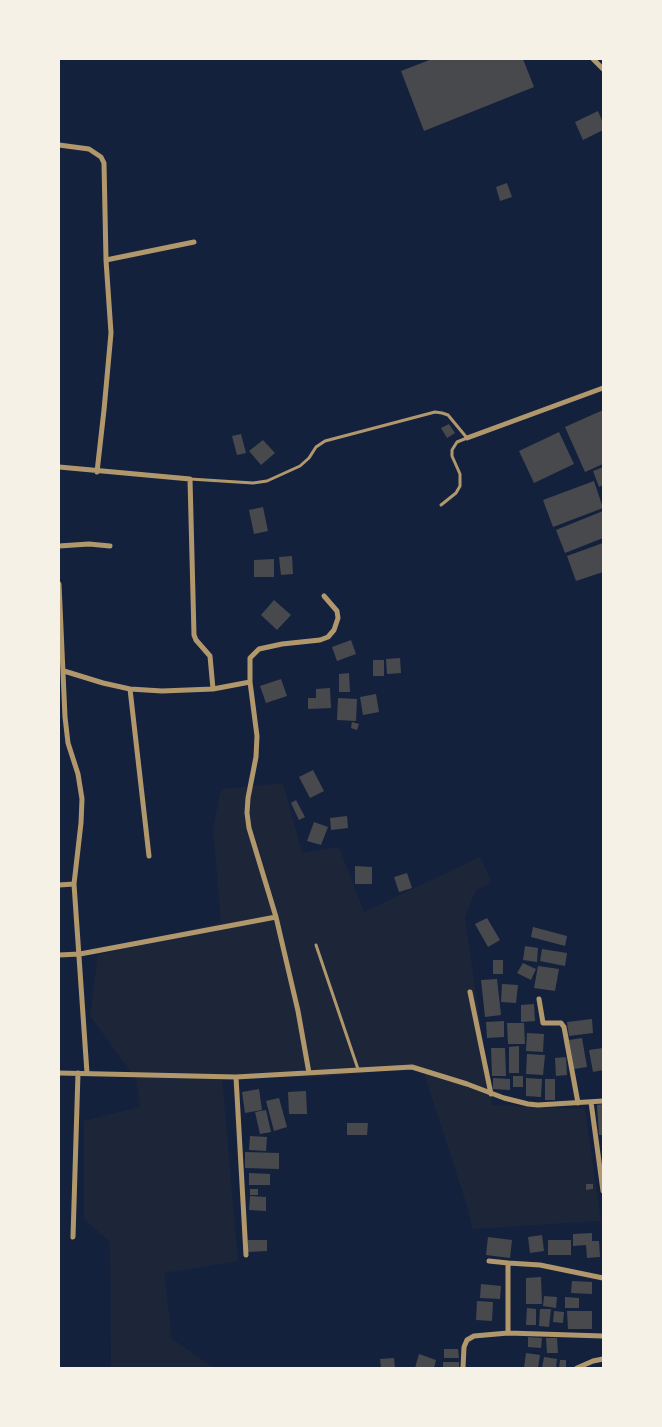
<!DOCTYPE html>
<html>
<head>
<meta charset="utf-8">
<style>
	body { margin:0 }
	#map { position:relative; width:662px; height:1427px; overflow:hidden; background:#14213d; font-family:Barlow,sans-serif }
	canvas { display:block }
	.frame { position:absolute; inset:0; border:60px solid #f6f1e7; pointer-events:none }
</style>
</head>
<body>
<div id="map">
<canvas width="662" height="1427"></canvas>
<div class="frame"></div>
</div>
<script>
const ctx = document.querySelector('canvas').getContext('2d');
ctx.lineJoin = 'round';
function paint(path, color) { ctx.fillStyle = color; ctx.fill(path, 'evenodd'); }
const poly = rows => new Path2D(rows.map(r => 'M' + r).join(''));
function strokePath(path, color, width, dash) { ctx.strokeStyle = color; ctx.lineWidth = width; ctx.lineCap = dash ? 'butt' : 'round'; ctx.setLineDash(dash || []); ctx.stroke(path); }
paint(poly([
	[283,783,302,853,339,847,364,912,480,857,492,882,476,890,465,917,492,1105,585,1109,601,1221,472,1229,468,1209,422,1067,324,1077,222,1077,238,1261,164,1273,172,1339,214,1368,111,1368,110,1242,84,1219,84,1121,140,1107,136,1079,90,1016,98,955,221,922,213,829,221,789]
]), '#1d2539');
paint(poly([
	[432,59,523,59,534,87,424,131,401,71],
	[598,111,603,123,603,130,583,140,575,122],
	[507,183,512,197,500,201,496,187],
	[603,410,603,464,585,472,565,427],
	[449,424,455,433,447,438,441,428],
	[559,432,574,464,534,483,519,451],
	[241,434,246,453,237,455,232,436],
	[263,440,275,453,261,465,249,451],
	[603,467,603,485,599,487,593,471],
	[594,481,603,508,553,527,543,500],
	[263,507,268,531,254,534,249,510],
	[603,511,603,538,565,553,556,530],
	[603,543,603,572,576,581,567,556],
	[292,556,293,574,281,575,279,557],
	[274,559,274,577,254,577,254,560],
	[274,600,291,615,277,630,261,615],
	[351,640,356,654,337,661,332,647],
	[400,658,401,673,387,674,386,659],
	[373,660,384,660,384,676,373,676],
	[349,673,350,692,339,692,339,674],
	[281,679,287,696,266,703,260,686],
	[330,688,331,708,308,709,308,698,316,698,316,689],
	[376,694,379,712,363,715,360,697],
	[338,698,357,699,356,721,337,720],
	[352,722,359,724,357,730,351,728],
	[313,770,324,791,310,798,299,777],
	[296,800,305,817,299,820,291,803],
	[347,816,348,828,331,830,330,818],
	[314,822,328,827,321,845,307,841],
	[355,866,372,867,372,884,355,884],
	[407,873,412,888,399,892,394,877],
	[487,918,500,940,488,947,475,924],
	[533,927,567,936,565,946,531,937],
	[525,946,538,948,537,962,523,960],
	[542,949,567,953,565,966,540,961],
	[493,960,503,960,503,974,493,974],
	[523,963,536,969,531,980,517,973],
	[538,966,559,969,555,991,534,988],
	[497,979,501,1015,485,1017,481,980],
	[502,984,518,985,516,1003,501,1002],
	[534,1004,535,1021,521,1022,521,1005],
	[592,1019,593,1033,569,1036,567,1022],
	[504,1021,504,1037,487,1038,486,1022],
	[507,1023,524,1023,525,1044,508,1044],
	[527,1033,544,1034,543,1052,526,1051],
	[582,1038,587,1067,574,1069,569,1040],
	[519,1046,519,1073,509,1073,509,1047],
	[491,1048,505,1048,506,1076,492,1076],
	[603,1048,603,1070,593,1072,589,1050],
	[527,1054,545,1055,543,1075,526,1074],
	[566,1057,567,1075,556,1076,555,1058],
	[513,1076,523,1076,523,1087,513,1087],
	[493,1078,510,1079,510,1090,493,1089],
	[526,1078,542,1079,541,1097,526,1096],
	[545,1079,555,1079,555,1100,545,1100],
	[259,1089,262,1110,245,1113,242,1092],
	[306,1091,307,1114,289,1114,288,1092],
	[279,1098,287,1127,274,1131,266,1101],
	[603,1104,603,1135,599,1135,597,1105],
	[266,1110,271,1132,260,1134,255,1112],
	[347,1123,368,1123,367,1135,347,1135],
	[250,1136,267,1137,266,1151,249,1150],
	[245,1152,279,1153,279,1169,245,1168],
	[249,1173,270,1174,270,1185,249,1185],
	[586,1184,593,1184,593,1189,586,1190],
	[250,1189,258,1189,258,1195,250,1195],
	[250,1196,266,1197,266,1211,249,1210],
	[592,1233,592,1241,599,1241,600,1257,587,1258,586,1245,573,1246,573,1234],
	[542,1235,544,1251,530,1253,528,1237],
	[488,1237,512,1240,510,1258,486,1255],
	[248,1240,267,1240,267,1251,248,1252],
	[548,1240,571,1240,571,1255,548,1255],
	[541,1277,542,1304,526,1304,526,1278],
	[572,1281,592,1282,592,1294,571,1293],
	[481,1284,501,1286,500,1299,480,1298],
	[544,1296,557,1297,556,1308,543,1306],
	[565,1297,579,1298,579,1308,565,1308],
	[477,1301,493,1302,492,1321,476,1320],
	[527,1308,536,1309,536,1325,526,1325],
	[540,1309,551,1309,549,1327,539,1326],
	[554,1311,564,1312,563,1323,553,1322],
	[567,1311,592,1311,592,1329,568,1329],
	[528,1337,542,1338,541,1348,528,1347],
	[546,1338,557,1338,558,1353,547,1353],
	[444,1349,458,1349,459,1358,444,1358],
	[526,1353,540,1355,538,1368,524,1368],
	[419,1354,436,1360,434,1368,415,1368],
	[544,1357,557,1359,556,1368,542,1368],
	[394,1358,395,1368,381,1368,380,1359],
	[560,1360,566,1360,566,1368,559,1368],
	[443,1362,459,1362,459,1368,443,1368]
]), '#48494c');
strokePath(poly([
	[190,479,253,483,267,481,300,466,309,458,316,447,325,441,435,412,442,413,448,415,467,438,457,442,452,450,452,456,460,474,460,486,456,493,441,505],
	[316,945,358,1069]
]), '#b1986c', 3);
strokePath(poly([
	[593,59,603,69],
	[59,145,89,149,101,157,104,163,106,260,111,333,104,410,97,472],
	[106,260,194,242],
	[467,438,603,388],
	[59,467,190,479,194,635,196,640,210,656,213,689],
	[59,546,89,544,110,546],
	[59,584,65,717,68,743,78,774,82,799,81,823,74,884,87,1073],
	[64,671,103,683,130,689,162,691,213,689,250,682],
	[130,689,149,856],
	[59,885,74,884],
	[59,955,80,954,276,917],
	[470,992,491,1094],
	[539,999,543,1023,561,1023,564,1027,578,1103],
	[59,1073,236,1077,412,1067,467,1084,504,1098,528,1104,538,1105,603,1101],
	[309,1073,298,1011,276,917,249,828,247,813,248,798,256,757,257,736,250,682,250,658,259,649,282,644,320,640,328,637,334,630,338,618,337,611,324,596],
	[236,1077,246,1255],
	[591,1102,603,1191],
	[73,1237,78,1073],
	[489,1261,508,1263],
	[508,1333,508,1263,540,1265,603,1278],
	[463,1368,464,1347,467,1340,474,1336,508,1333,603,1336],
	[577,1368,593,1361,603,1359]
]), '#b1986c', 5);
</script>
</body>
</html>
